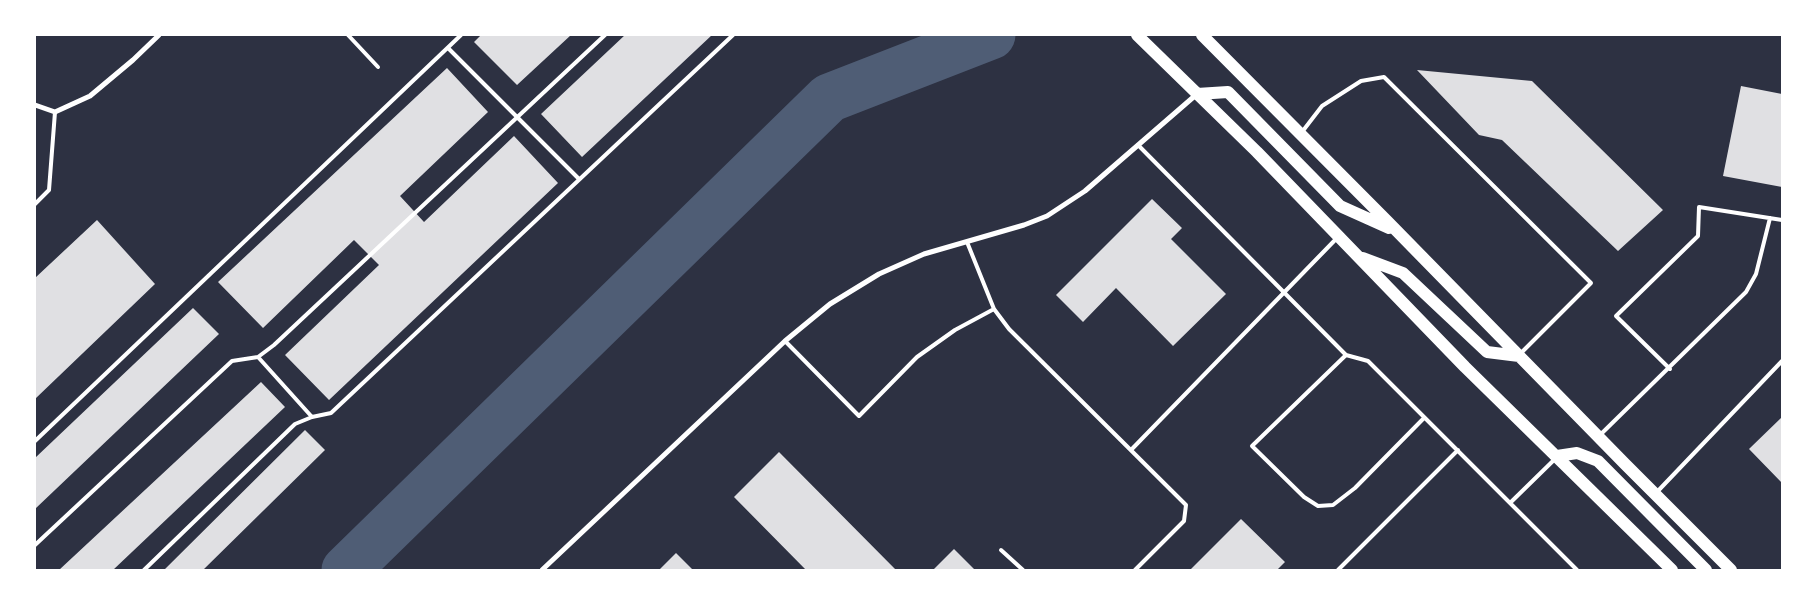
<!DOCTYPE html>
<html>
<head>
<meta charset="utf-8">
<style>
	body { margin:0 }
	#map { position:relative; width:1817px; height:605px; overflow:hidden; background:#2d3142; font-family:"Titillium Web",sans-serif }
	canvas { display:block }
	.frame { position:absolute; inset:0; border:36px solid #fff; pointer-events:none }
</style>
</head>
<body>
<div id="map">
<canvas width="1817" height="605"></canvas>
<div class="frame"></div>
</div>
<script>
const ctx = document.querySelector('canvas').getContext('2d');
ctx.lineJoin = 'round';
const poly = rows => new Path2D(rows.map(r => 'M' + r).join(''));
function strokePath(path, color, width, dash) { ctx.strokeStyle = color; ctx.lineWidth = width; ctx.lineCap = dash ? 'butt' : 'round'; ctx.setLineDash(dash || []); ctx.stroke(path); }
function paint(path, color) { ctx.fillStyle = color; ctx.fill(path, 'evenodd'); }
strokePath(poly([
	[346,570,829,98,991,35]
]), '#4f5d75', 49);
paint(poly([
	[481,35,571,35,517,85,474,42],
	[625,35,712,35,582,157,541,114],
	[447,68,488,112,400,196,424,222,514,136,558,183,329,400,285,355,379,265,354,240,263,328,218,282],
	[1417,70,1532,81,1663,210,1618,251,1502,140,1479,135],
	[1741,86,1782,94,1782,187,1723,176],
	[1152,199,1182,228,1171,239,1226,294,1173,346,1116,288,1083,322,1056,295],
	[97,220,155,284,35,399,35,278],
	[193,308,219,334,35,509,35,458],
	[261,382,285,407,113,570,59,570],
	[1782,417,1782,483,1749,449],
	[305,430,325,450,203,570,164,570],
	[779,452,896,570,806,570,734,497],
	[1241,519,1285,562,1277,570,1190,570],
	[954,549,975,570,933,570],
	[676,553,693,570,659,570]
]), '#e0e0e3');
strokePath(poly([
	[348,35,378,67],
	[448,48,579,179],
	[1302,132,1322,106,1361,81,1384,77,1591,283,1520,354],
	[1138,145,1346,355,1368,361,1577,570],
	[35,204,49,190,55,112],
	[994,309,1009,329,1186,505,1184,521,1135,570],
	[785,341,859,416,917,357,955,330,994,309,967,242],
	[1346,355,1252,446,1304,497,1318,506,1333,505,1355,488,1424,418],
	[258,357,312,417],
	[1670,369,1616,316,1698,236,1699,207,1782,220],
	[1600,435,1746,292,1756,274,1770,218],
	[35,441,461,35],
	[1131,450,1336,239],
	[1656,493,1782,361],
	[1510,503,1556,458],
	[35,545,232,361,258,357,274,345,605,35],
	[1001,550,1023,570],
	[144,570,295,424,312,417,331,413,733,35],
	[1338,570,1458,450]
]), '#fff', 4);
strokePath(poly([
	[35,105,55,112,90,96,133,60,159,35],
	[542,570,785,341,830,304,879,274,924,254,1024,225,1047,216,1085,191,1197,94]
]), '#fff', 5);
strokePath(poly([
	[1137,35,1257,152,1465,367,1672,570],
	[1202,35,1388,222,1625,464,1731,570],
	[1197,94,1228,92,1340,206,1389,228],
	[1363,258,1403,273,1487,352,1519,356],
	[1557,456,1577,453,1598,461,1706,570]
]), '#fff', 12);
</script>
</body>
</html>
